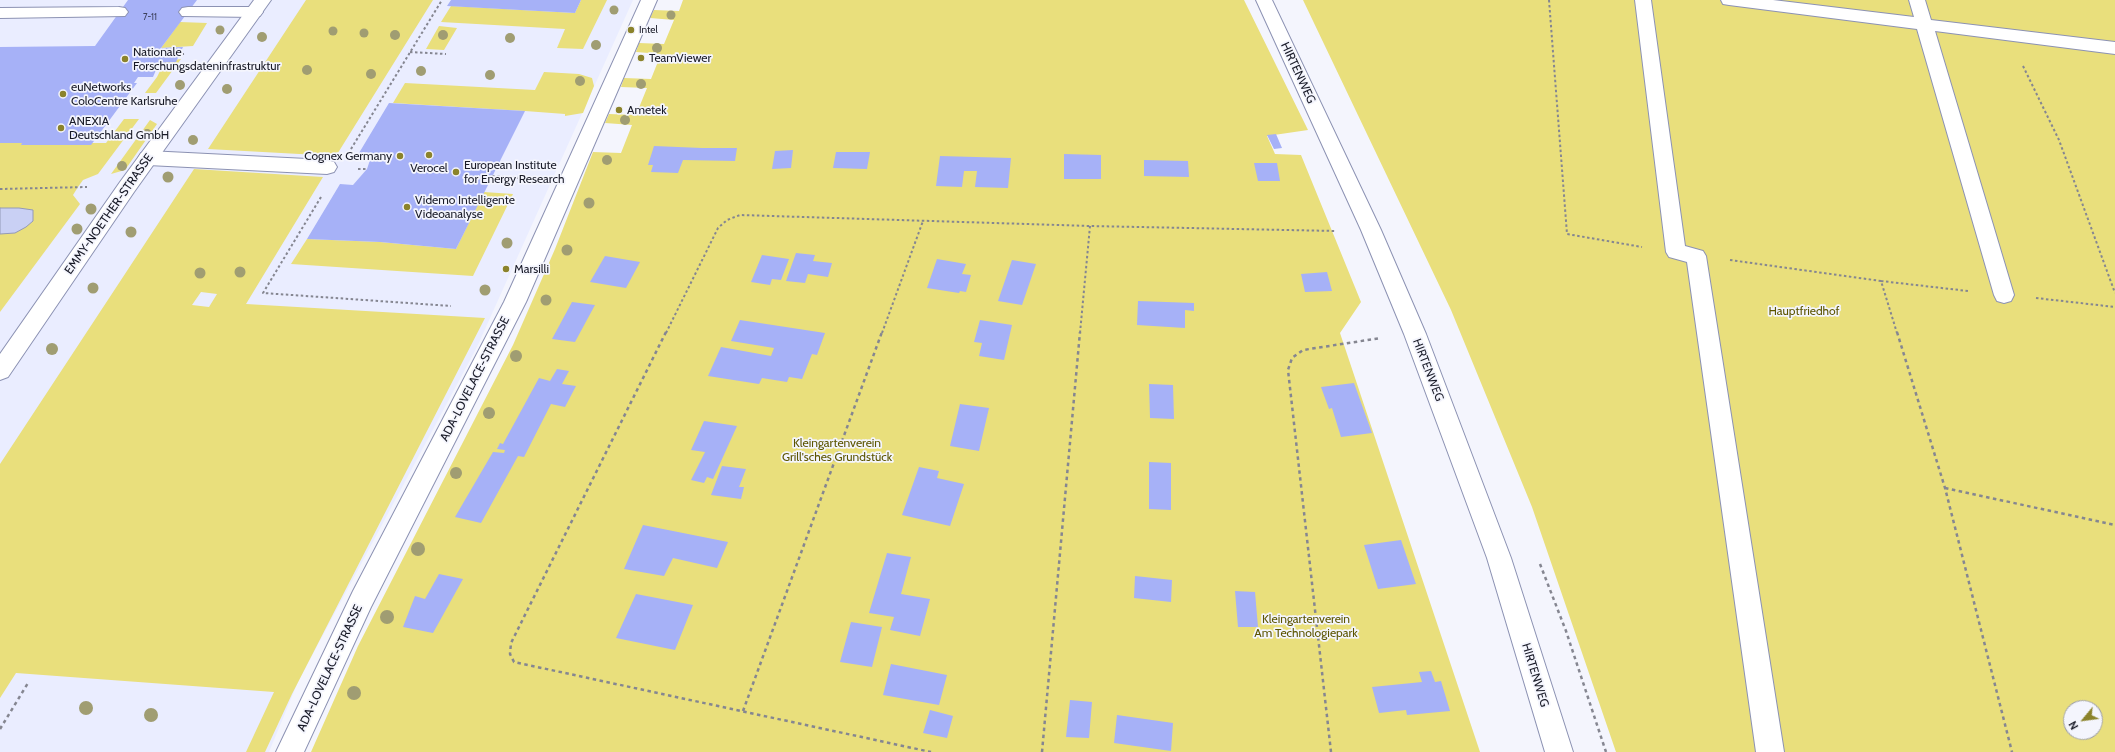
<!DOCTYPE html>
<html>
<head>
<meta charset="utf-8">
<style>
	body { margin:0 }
	#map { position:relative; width:2115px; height:752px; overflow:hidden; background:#f4f5fd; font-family:Cabin,sans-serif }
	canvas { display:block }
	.north { position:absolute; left:2063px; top:700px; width:40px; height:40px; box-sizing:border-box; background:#f4f5fd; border:1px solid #9c9ea8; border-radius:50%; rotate:241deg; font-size:11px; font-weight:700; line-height:16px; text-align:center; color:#191b28 }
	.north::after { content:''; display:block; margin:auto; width:14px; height:18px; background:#8b832b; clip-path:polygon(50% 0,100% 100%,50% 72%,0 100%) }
</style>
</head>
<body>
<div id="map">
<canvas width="2115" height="752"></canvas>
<div class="north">N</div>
</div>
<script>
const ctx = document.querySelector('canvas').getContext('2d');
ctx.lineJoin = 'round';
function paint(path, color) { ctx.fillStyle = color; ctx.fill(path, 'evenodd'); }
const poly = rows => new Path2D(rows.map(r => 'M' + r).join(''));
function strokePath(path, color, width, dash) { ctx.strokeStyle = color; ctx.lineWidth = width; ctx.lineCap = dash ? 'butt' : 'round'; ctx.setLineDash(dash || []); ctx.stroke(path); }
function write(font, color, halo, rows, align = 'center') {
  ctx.font = font + ' Cabin,sans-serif'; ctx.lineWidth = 3.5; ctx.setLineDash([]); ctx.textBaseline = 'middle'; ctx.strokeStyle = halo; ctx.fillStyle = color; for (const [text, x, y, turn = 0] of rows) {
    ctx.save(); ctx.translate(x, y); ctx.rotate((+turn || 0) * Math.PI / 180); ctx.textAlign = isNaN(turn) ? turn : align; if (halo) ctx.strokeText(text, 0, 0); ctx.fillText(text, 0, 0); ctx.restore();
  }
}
paint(poly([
	[0,0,633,0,477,347,298,682,269,752,0,752]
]), '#eaedff');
paint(poly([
	[306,0,433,0,336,156,208,149],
	[581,0,607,0,583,49,557,48,565,29,441,22,451,6,575,13],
	[683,0,1244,0,1308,130,1267,136,1275,154,1301,155,1361,302,1340,333,1480,752,311,752,358,646,513,345,555,249,593,152,621,153,632,125,605,123,609,114,636,115,647,88,621,87,624,78,651,79,661,54,636,52,639,43,664,44,674,20,650,18,654,10,679,11],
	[1303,0,2115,0,2115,752,1616,752,1532,507,1451,310],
	[2071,708,2095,708,2095,732,2071,732],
	[180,22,207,23,193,46,161,48],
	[439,26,457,28,444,50,426,49],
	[181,59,156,93,145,93,157,77,165,61],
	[544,72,579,74,592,78,594,86,583,113,565,116,565,114,525,111,393,103,405,83,535,90],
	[124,119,139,119,98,174,83,180,78,187,73,195,80,204,0,312,0,143,106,143],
	[150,120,157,124,125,170,111,174],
	[194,169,323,177,246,304,485,318,292,694,265,752,246,752,274,692,16,673,0,698,0,464],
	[201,292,217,294,209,307,192,305],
	[484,192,513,194,473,276,291,264,307,239,380,242,456,249]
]), '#e9df7c');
const water = poly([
	[0,208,19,208,33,210,33,221,26,227,15,233,0,234,0,208]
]);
paint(water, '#c9d0f4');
strokePath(water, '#949ab7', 1);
paint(poly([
	[128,0,197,0,161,48,183,47,176,62,159,63,153,77,138,77,134,83,137,83,91,145,21,145,22,143,0,143,0,47,95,46],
	[451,0,581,0,575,13,447,6],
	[389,103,525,111,456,249,380,242,307,239,340,184,353,185,367,169,372,154,359,153],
	[1276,134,1282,148,1274,149,1267,135],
	[654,146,702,148,737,148,735,161,683,160,678,173,651,172,653,165,648,165],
	[793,150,791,168,772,169,775,151],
	[836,152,870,152,867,169,833,168],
	[1064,154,1101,155,1101,179,1064,179],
	[940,156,1011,158,1008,188,975,187,977,171,964,171,962,187,936,186],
	[1144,160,1188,161,1189,177,1144,176],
	[1254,163,1277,163,1280,181,1258,181],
	[796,253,815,255,813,261,832,263,828,277,808,274,805,283,786,281],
	[762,255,789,259,781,280,772,279,770,285,751,282],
	[605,256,640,262,626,288,590,282],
	[937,259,966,264,962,274,971,275,966,292,960,291,959,293,927,288],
	[1012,260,1036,264,1022,305,998,301],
	[1327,272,1332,291,1305,292,1301,274],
	[1138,301,1194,303,1194,311,1185,310,1185,328,1137,325],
	[572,302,595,305,575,342,552,339],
	[740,320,825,333,817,355,812,354,802,379,789,377,787,382,762,378,759,384,708,376,721,347,771,356,774,348,731,341],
	[980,320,1012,325,1004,360,979,356,982,343,974,342],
	[557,369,569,371,562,384,576,386,565,407,551,404,524,457,518,456,481,523,455,517,493,452,504,453,505,450,497,449,500,443,503,444,539,378,550,381],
	[1354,383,1372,433,1341,437,1332,408,1329,409,1321,387],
	[1149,384,1173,385,1174,419,1150,418],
	[960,404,989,408,979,451,950,446],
	[704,421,737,426,713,479,707,477,704,483,691,480,705,452,691,450],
	[1149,462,1171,463,1171,510,1149,509],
	[722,466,746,469,739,487,744,487,741,499,711,495],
	[919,467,939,471,937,478,964,484,950,526,902,515],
	[643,525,728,542,717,568,673,558,664,576,624,569],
	[1401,540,1416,584,1378,589,1364,545],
	[887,553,911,557,901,594,930,599,920,636,890,630,894,617,869,613],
	[439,574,463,579,433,633,403,627,415,596,425,599],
	[1135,576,1172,580,1171,602,1134,598],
	[1235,591,1255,592,1258,627,1238,627],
	[636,594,693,605,675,650,616,638],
	[851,622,882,627,872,667,840,662],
	[891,664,947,675,939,705,883,695],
	[1431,671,1435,682,1441,681,1450,711,1407,715,1406,710,1379,713,1372,687,1422,682,1419,672],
	[1070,700,1092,702,1089,738,1066,737],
	[930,710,953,716,947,738,923,733],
	[1117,715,1173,723,1171,751,1114,743]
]), '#a6b1f7');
const service = poly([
	[1635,0,1651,0,1685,246,1703,251,1706,256,1784,752,1756,752,1687,262,1669,257,1666,252,1635,0],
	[1721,0,1773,0,1914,17,1909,0,1925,0,1931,20,2115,42,2115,54,1935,31,2014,295,2011,301,2004,303,1997,301,1994,295,1917,29,1729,5,1723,4,1721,0],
	[119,7,125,8,128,12,125,16,0,18,0,8,119,7],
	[188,7,254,7,260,8,263,12,260,16,254,17,182,16,179,12,182,8,188,7],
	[148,151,327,160,334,162,337,167,334,172,327,174,148,165,141,163,138,158,141,153,148,151]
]);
const minor = poly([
	[254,0,271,0,134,192,8,377,0,380,0,354,120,182,254,0],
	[641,0,657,0,526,302,371,607,304,752,276,752,353,591,504,302,641,0]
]);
const tertiary = poly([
	[1256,0,1272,0,1381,230,1426,334,1511,558,1573,752,1545,752,1487,558,1404,334,1361,230,1256,0]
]);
strokePath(service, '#8c92b3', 2);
strokePath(minor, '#8c92b3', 2);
strokePath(tertiary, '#8c92b3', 2);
strokePath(poly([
	[1549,0,1567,234,1642,247],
	[410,52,446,54],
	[163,56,184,54],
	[2023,66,2059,140,2115,293],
	[351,149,442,0],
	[358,169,367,169],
	[492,176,534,179],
	[0,189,87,187],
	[321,197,263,293,451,306],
	[1730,260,1881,281,1897,333],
	[1881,281,1968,291],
	[2036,298,2115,307],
	[666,333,718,228,727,220,740,215,1090,226,1336,231],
	[882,333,923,221],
	[1080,333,1090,226]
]), '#858691', 2, [2.5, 2.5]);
strokePath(poly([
	[666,332,511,643,510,654,514,662,931,752],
	[1897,332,1945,488,2012,752],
	[1945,488,2115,525],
	[1540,564,1566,631,1606,752],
	[743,711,882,332],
	[0,729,28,683],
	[1042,752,1080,332],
	[1331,752,1288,370,1292,358,1303,350,1381,338]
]), '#858691', 2.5, [3.5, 3.5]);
paint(service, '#fff');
paint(minor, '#fff');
paint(tertiary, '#fff');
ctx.fillStyle = '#a09d72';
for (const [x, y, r] of [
	[614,10,4.5],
	[671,15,4.5],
	[220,30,4.5],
	[333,31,4.5],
	[364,33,4.5],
	[395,35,5],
	[443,35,5],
	[262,37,5],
	[510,38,5],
	[596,45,5],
	[657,48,5],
	[307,70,5],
	[421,71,5],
	[371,74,5],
	[490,75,5],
	[580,81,5],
	[641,84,5],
	[180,85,5],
	[227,89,5],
	[625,120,5],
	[147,134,5],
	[193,140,5],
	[607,160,5],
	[122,166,5],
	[168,177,5.5],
	[589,203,5.5],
	[91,209,5.5],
	[77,229,5.5],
	[131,232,5.5],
	[507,243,5.5],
	[567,250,5.5],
	[240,272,5.5],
	[200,273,5.5],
	[93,288,5.5],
	[485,290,5.5],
	[546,300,5.5],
	[52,349,6],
	[516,356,6],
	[489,413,6],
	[456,473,6],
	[418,549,7],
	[387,617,7],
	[354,693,7],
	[86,708,7],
	[151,715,7]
]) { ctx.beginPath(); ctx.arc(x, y, r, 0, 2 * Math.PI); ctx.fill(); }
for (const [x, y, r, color] of [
	[631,30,4,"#8b832b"],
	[641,58,4,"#8b832b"],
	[125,59,4,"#8b832b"],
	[63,94,4,"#8b832b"],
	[619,110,4,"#8b832b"],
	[61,128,4,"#8b832b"],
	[429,155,4,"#8b832b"],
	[400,156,4,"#8b832b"],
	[456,172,4,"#8b832b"],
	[407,207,4,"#8b832b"],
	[506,269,4,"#8b832b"]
]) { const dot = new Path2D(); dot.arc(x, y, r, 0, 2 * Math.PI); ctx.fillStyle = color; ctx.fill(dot); strokePath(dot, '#f4f5fd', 1.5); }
write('9px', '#3c405c', null, [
	["7-11",150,17]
]);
write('10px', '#191b28', '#f4f5fd', [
	["Intel",639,30]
], 'left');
write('12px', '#191b28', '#f4f5fd', [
	["Nationale",133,52],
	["Forschungsdateninfrastruktur",133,66],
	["TeamViewer",649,58],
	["euNetworks",71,87],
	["ColoCentre Karlsruhe",71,101],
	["Ametek",627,110],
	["ANEXIA",69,121],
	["Deutschland GmbH",69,135],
	["Cognex Germany",392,156,"right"],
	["European Institute",464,165],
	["for Energy Research",464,179],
	["Verocel",429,168,"center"],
	["Videmo Intelligente",415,200],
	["Videoanalyse",415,214],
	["Marsilli",514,269]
], 'left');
write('12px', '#191b28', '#f4f5fd', [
	["HIRTENWEG",1298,73,65],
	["EMMY-NOETHER-STRASSE",109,214,-55],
	["HIRTENWEG",1428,370,69],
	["ADA-LOVELACE-STRASSE",475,379,-63],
	["ADA-LOVELACE-STRASSE",330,668,-65],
	["HIRTENWEG",1535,675,73]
]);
write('12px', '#5c5500', '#f4f5fd', [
	["Hauptfriedhof",1804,311],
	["Kleingartenverein",837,443],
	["Grill'sches Grundstück",837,457],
	["Kleingartenverein",1306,619],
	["Am Technologiepark",1306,633]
]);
</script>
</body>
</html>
